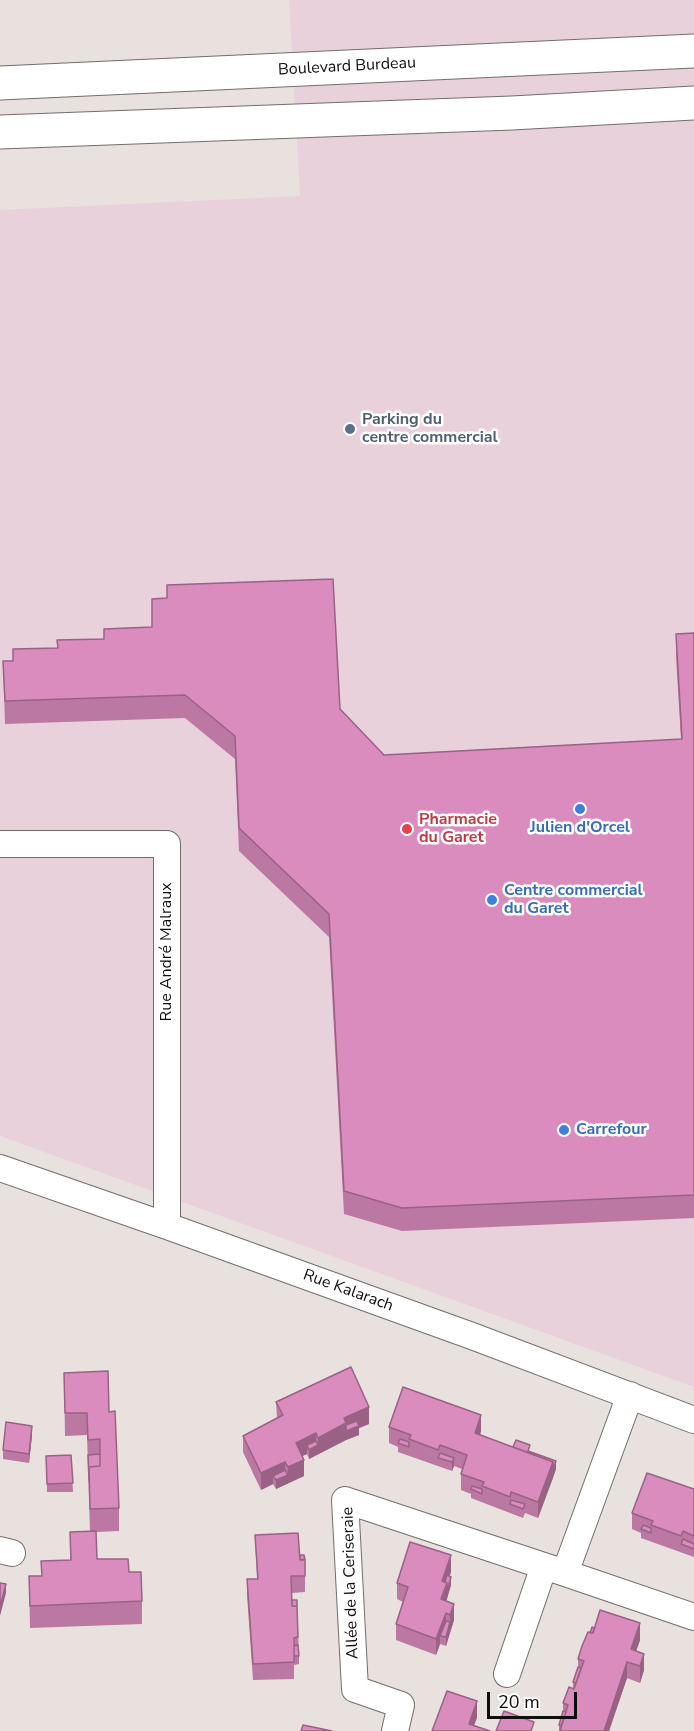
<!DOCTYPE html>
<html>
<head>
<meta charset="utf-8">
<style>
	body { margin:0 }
	#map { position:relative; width:694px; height:1731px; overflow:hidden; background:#e8e1de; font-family:"Nunito Sans",sans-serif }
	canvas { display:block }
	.scale { position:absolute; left:487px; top:1692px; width:90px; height:27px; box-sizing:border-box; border:3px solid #100e0d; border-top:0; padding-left:8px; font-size:18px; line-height:21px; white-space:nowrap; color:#100e0d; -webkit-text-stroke:4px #fff; paint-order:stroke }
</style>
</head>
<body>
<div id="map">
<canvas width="694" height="1731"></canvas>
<div class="scale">20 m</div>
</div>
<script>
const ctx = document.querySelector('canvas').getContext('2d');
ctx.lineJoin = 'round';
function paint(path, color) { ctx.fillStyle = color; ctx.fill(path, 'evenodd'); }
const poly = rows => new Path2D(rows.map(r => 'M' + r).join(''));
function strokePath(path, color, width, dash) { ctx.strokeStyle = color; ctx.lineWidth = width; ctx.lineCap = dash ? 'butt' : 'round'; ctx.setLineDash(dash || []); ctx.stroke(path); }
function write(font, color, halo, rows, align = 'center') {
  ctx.font = font + ' "Nunito Sans",sans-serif'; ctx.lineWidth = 5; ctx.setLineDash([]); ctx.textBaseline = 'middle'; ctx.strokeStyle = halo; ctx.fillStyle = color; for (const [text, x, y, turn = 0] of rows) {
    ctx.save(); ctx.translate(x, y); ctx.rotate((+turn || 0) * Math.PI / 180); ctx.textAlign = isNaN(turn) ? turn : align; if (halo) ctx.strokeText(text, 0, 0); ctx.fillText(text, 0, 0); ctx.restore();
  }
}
paint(poly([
	[289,0,694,0,694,1387,0,1136,0,210,300,196]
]), '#e9d1dc');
const street = poly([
	[0,844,167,844,167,1226],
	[0,1168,167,1226,472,1336,694,1420],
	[0,1550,12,1553],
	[565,1573,694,1617],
	[507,1674,544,1566],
	[395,1731,401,1705,355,1689,345,1500,565,1573,630,1395]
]);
const secondary = poly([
	[0,83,694,51],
	[0,132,512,113,694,103]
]);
strokePath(street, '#736d6a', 28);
strokePath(secondary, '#736d6a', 35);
strokePath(street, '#fff', 26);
strokePath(secondary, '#fff', 33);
paint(poly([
	[152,599,340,709,384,755,681,739,676,657,676,634,694,633,694,1218,402,1231,344,1214,329,937,239,851,235,759,185,718,5,724,3,661,13,661,57,648,57,640,104,639,152,627],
	[64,1373,109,1412,119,1508,119,1531,96,1532,97,1559,129,1572,142,1601,142,1624,30,1628,29,1576,41,1576,70,1560,70,1532,90,1532,87,1435,65,1436],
	[276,1402,369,1424,359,1428,359,1435,346,1440,309,1459,307,1454,302,1456,304,1476,276,1489,273,1484,261,1490,243,1452,243,1436,277,1418],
	[389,1427,481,1431,480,1435,513,1447,530,1452,556,1469,538,1518,525,1513,523,1518,471,1498,471,1494,461,1490,461,1474,462,1469,454,1466,452,1471,398,1452,398,1447,389,1443],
	[32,1435,29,1463,3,1459,3,1450],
	[71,1455,73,1492,47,1492,46,1456],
	[694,1489,694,1557,641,1538,641,1533,632,1529,632,1513],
	[255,1535,300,1555,305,1576,305,1592,292,1593,292,1600,297,1600,299,1656,299,1664,294,1665,294,1679,253,1680,247,1595,247,1579,257,1579],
	[451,1572,449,1576,451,1585,446,1601,454,1620,446,1646,440,1644,436,1655,396,1640,396,1624,403,1602,397,1599,397,1583],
	[640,1640,636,1651,644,1670,640,1683,627,1678,609,1731,559,1731,559,1725,563,1711,563,1703,573,1688,573,1682,578,1667,578,1659]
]), '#bb78a3');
paint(poly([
	[369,1407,369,1424,359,1428,359,1435,346,1440,309,1459,309,1450,307,1445,307,1454,296,1459,296,1443,316,1433,316,1446,318,1445,318,1438,344,1418],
	[481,1415,481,1431,475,1450,475,1433],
	[32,1426,32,1435,29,1463,29,1454],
	[454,1458,454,1466,452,1471,452,1462],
	[304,1460,304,1476,276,1489,276,1480,273,1476,273,1484,261,1490,261,1473,285,1462,285,1476,288,1475,288,1467],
	[556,1461,556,1469,553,1478,553,1469],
	[553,1462,553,1478,538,1518,538,1502],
	[451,1555,451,1572,447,1584,447,1599,441,1615,442,1581],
	[451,1577,451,1585,447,1599,447,1591],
	[6,1584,6,1593,0,1616,0,1607],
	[454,1604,454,1620,446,1646,446,1637,450,1622,450,1615],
	[446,1613,446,1629,440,1636,440,1644,436,1655,436,1639],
	[640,1623,640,1640,632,1663,631,1649],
	[644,1654,644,1670,640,1683,640,1666],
	[627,1662,627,1678,609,1731,604,1731],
	[477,1701,477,1718,472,1731,469,1724]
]), '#996285');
const building = poly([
	[333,579,340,709,384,755,682,739,676,634,694,633,694,1195,402,1208,344,1191,329,914,239,828,235,736,185,695,5,701,3,661,13,661,13,649,58,648,57,640,104,639,104,629,152,627,152,599,167,598,167,585,333,579],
	[351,1367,369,1407,344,1418,346,1423,318,1438,316,1433,296,1443,304,1460,288,1467,285,1462,261,1473,243,1436,283,1415,276,1402,351,1367],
	[108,1371,109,1412,115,1411,119,1508,90,1509,89,1467,100,1466,100,1439,88,1440,87,1413,65,1413,64,1373,108,1371],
	[403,1387,481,1415,475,1433,553,1462,538,1502,511,1492,510,1497,482,1486,484,1482,461,1474,467,1455,440,1445,438,1450,409,1439,411,1435,389,1427,403,1387],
	[357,1421,359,1426,346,1431,346,1425,357,1421],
	[6,1422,32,1426,29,1454,3,1450,6,1422],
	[400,1439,409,1442,409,1447,398,1443,400,1439],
	[516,1440,530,1445,528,1451,556,1461,553,1469,553,1462,513,1447,516,1440],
	[316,1441,318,1445,309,1450,307,1445,316,1441],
	[440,1453,454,1458,452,1462,438,1458,440,1453],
	[100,1454,100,1466,89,1467,89,1481,88,1455,100,1454],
	[71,1455,73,1483,47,1484,46,1456,71,1455],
	[285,1470,288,1475,276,1480,273,1476,285,1470],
	[647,1473,694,1489,694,1536,683,1531,681,1536,651,1525,653,1521,632,1513,647,1473],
	[472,1486,482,1489,482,1494,471,1489,472,1486],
	[511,1500,525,1504,523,1509,510,1504,511,1500],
	[643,1525,651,1528,651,1533,641,1529,643,1525],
	[96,1531,97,1559,128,1559,129,1572,141,1572,142,1601,30,1606,29,1576,42,1576,41,1561,71,1560,70,1532,96,1531],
	[298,1533,300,1560,305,1559,305,1576,291,1576,292,1606,297,1606,298,1637,294,1638,294,1662,253,1664,247,1579,258,1579,255,1535,298,1533],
	[683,1539,694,1544,694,1549,681,1544,683,1539],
	[410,1542,451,1555,442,1581,447,1583,441,1599,454,1604,450,1615,446,1613,436,1639,396,1624,408,1587,397,1583,410,1542],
	[300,1555,304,1555,305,1560,300,1560,300,1555],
	[447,1575,451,1577,447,1591,447,1583,445,1582,447,1575],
	[0,1583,6,1584,0,1607,0,1583],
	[292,1600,297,1600,297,1606,292,1606,292,1600],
	[600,1610,640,1623,631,1649,644,1654,640,1666,627,1662,604,1731,560,1731,568,1705,563,1703,569,1687,574,1689,584,1661,578,1659,582,1646,588,1632,593,1633,600,1610],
	[446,1621,450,1622,446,1637,440,1636,446,1621],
	[592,1627,594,1628,593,1633,590,1633,592,1627],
	[298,1645,299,1656,294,1656,294,1646,298,1645],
	[578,1667,581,1668,576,1683,573,1682,578,1667],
	[447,1691,477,1701,469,1724,490,1731,432,1731,447,1691],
	[504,1711,534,1722,531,1731,496,1731,504,1711],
	[563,1711,566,1712,561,1726,559,1725,563,1711],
	[303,1725,332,1731,301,1731,303,1725]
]);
paint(building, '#da8cbe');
strokePath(building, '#996285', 1.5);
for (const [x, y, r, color] of [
	[350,429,6,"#5c6f8a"],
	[580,809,6,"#3f7fe0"],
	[407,829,6,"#e0444e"],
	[492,900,6,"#3f7fe0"],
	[564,1130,6,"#3f7fe0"]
]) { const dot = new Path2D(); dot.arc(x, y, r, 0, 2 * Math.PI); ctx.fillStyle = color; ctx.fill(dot); strokePath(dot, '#fff', 2); }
write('16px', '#100e0d', '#fff', [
	["Boulevard Burdeau",347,67,-3],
	["Rue André Malraux",167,952,-90],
	["Rue Kalarach",348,1291,20],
	["Allée de la Ceriseraie",351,1583,-92]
]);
write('bold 16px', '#4e5e75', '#fff', [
	["Parking du",362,420],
	["centre commercial",362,438]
], 'left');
write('bold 16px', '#be3a42', '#fff', [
	["Pharmacie",419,820],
	["du Garet",419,838]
], 'left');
write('bold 16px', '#366cbe', '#fff', [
	["Julien d'Orcel",580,828,"center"],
	["Centre commercial",504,891],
	["du Garet",504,909],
	["Carrefour",576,1130]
], 'left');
</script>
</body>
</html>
